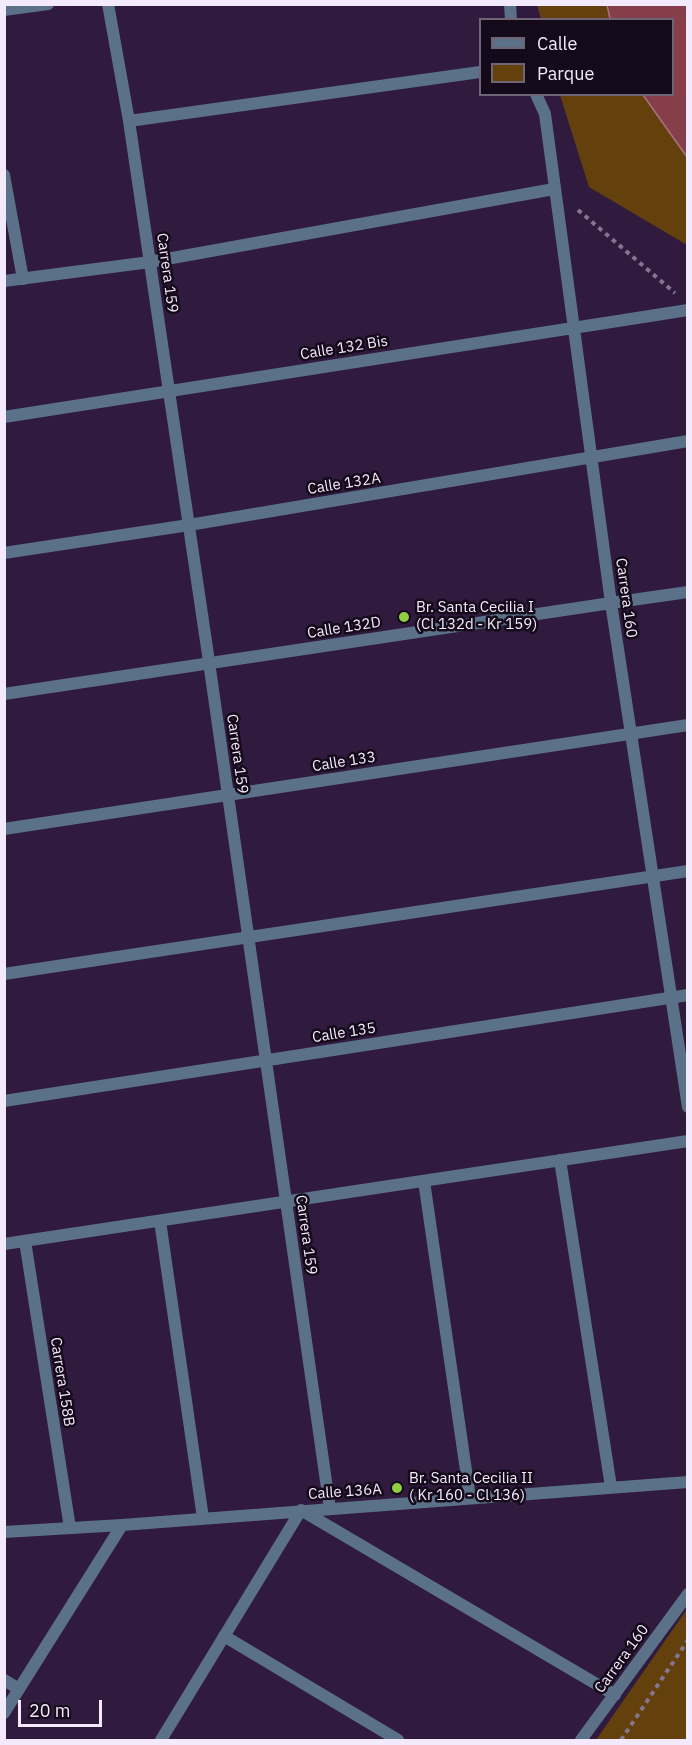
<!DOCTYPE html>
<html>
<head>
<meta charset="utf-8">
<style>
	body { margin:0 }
	#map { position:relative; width:692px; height:1745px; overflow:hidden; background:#301b3f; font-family:"IBM Plex Sans",sans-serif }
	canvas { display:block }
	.frame { position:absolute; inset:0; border:6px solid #f4eafd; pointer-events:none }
	.legend { position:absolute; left:479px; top:18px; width:195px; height:78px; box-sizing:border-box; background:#140a1a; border:2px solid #6e6475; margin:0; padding:8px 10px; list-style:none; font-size:18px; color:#f4eafd }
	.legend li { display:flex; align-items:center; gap:12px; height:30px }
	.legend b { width:30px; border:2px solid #6e6475 }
	.scale { position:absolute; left:18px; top:1700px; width:84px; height:27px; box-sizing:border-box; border:3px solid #f4eafd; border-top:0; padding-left:8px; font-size:18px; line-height:21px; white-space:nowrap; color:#f4eafd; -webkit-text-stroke:4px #140a1a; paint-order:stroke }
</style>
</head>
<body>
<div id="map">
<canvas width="692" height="1745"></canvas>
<div class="frame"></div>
<ul class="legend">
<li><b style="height:8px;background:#5b7188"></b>Calle</li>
<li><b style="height:16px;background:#64400c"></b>Parque</li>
</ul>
<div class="scale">20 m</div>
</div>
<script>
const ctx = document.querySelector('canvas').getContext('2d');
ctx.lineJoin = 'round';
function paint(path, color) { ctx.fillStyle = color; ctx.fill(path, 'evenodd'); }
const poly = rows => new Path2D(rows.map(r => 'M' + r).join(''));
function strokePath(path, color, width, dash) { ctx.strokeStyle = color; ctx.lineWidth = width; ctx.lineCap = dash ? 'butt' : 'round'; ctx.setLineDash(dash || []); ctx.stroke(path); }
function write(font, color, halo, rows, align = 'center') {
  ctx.font = font + ' "IBM Plex Sans",sans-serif'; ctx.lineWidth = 5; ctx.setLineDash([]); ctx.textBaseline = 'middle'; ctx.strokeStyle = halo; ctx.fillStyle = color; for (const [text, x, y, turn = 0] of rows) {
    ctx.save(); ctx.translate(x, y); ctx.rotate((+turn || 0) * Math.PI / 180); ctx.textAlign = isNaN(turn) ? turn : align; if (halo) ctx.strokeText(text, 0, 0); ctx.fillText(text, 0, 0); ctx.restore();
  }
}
paint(poly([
	[537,5,607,5,610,19,541,19],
	[560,95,643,95,687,157,687,245,589,187],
	[687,1609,687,1740,596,1740]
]), '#64400c');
const water = poly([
	[607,5,687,5,687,157,643,95,672,94,672,20,610,19,607,5]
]);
paint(water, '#863e4b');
strokePath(water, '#a77280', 1.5);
strokePath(poly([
	[578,210,675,293],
	[621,1740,688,1640]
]), '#857591', 4, [4.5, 4.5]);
strokePath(poly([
	[108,4,129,121,207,648,330,1509],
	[510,4,511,20],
	[4,10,48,4],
	[536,94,545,114,611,603,688,592],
	[129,121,480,72],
	[4,175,23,279],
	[4,281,150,262,554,189],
	[4,417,688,310],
	[4,553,189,525,688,441],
	[4,829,688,725],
	[4,974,688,871],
	[4,1101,688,995],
	[560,1160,611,1487],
	[424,1181,470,1498],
	[160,1221,203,1518],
	[25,1241,70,1528],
	[4,1244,688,1141],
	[4,1532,122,1525],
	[224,1636,398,1740],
	[4,1680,19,1689],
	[161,1740,301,1510,615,1695],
	[581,1740,688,1594]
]), '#5b7188', 12);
strokePath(poly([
	[4,694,611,603,688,1107],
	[4,1713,122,1525,688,1482]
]), '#5b7188', 12);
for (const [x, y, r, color] of [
	[404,617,6,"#8fcd41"],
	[397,1488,6,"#8fcd41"]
]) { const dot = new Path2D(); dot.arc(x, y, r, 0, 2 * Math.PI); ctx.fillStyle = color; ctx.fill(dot); strokePath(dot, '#140a1a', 2); }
write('15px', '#f4eafd', '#140a1a', [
	["Carrera 159",167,273,82],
	["Calle 132 Bis",344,348,-9],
	["Calle 132A",344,484,-9],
	["Carrera 160",626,598,82],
	["Calle 132D",344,628,-9],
	["Carrera 159",237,754,82],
	["Calle 133",344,762,-9],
	["Calle 135",344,1033,-9],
	["Carrera 159",306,1235,82],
	["Carrera 158B",62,1382,81],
	["Calle 136A",345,1492,-4],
	["Carrera 160",622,1659,-54]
]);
write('15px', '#f4eafd', '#140a1a', [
	["Br. Santa Cecilia I",416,608],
	["(Cl 132d - Kr 159)",416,625],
	["Br. Santa Cecilia II",409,1479],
	["( Kr 160 - Cl 136)",409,1496]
], 'left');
</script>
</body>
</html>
